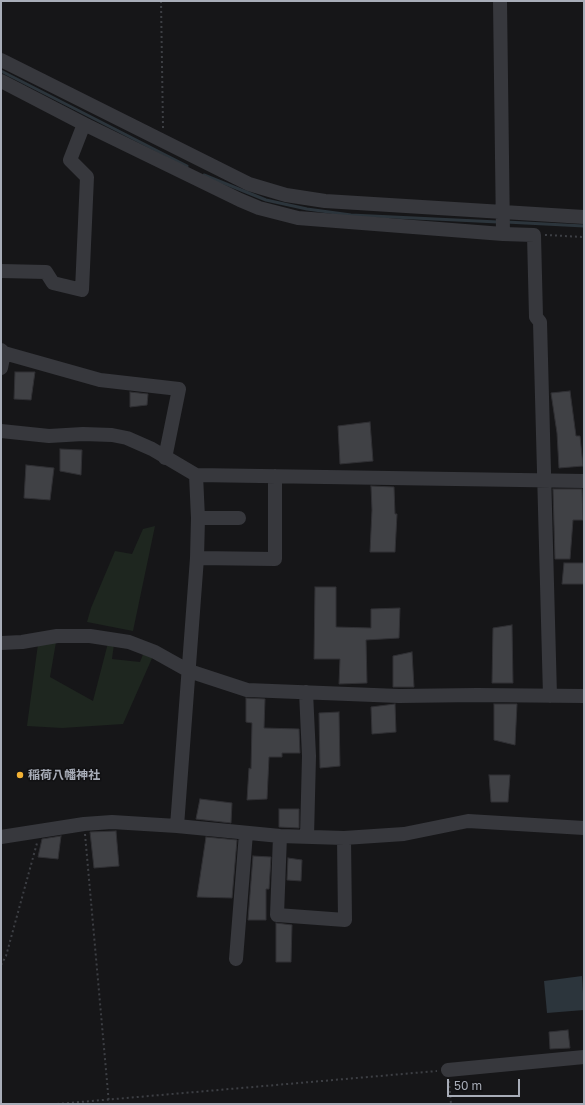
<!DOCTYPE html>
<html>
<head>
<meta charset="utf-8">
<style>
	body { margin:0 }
	#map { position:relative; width:585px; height:1105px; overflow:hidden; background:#161618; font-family:"Golos Text",sans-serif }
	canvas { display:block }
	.frame { position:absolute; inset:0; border:2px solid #a8adb8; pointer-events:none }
	.scale { position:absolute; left:447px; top:1079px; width:73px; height:18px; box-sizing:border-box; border:2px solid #a8adb8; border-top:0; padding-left:5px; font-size:12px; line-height:14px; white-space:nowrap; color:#a8adb8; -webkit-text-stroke:3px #111113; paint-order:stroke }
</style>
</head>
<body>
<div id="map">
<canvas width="585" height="1105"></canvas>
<div class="frame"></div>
<div class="scale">50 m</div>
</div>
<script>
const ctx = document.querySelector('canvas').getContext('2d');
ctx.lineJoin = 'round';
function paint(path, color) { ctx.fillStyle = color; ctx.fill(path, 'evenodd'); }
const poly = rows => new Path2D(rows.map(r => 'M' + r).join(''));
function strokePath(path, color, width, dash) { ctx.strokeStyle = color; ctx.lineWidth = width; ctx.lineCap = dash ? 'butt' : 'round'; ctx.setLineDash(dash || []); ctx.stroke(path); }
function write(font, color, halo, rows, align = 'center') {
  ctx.font = font + ' "Golos Text","Noto Sans JP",sans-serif'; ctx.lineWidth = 3; ctx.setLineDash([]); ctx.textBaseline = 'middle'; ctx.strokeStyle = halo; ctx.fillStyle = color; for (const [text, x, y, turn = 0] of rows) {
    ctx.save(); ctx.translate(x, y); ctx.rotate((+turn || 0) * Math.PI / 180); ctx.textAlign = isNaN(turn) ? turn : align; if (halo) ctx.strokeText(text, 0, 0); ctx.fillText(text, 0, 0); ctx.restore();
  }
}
paint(poly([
	[155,526,133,631,87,622,91,608,115,551,132,554,143,529],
	[56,642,50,677,93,701,108,643,114,644,112,659,140,662,144,652,153,656,123,724,62,728,27,726,38,644]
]), '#1e261f');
paint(poly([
	[582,976,584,1010,547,1013,544,981]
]), '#2c353c');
strokePath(poly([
	[1,71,187,166],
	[204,175,266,200,307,209,351,215,498,222],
	[506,222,584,226]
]), '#2c353c', 3);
const building = poly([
	[15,372,35,372,31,400,14,399,15,372],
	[570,391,576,436,580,436,583,466,559,468,557,433,551,393,570,391],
	[130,392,148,394,147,405,130,407,130,392],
	[370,422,373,461,340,464,338,426,370,422],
	[60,449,82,450,81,475,60,471,60,449],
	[26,465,54,468,50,500,24,498,26,465],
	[371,486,394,487,395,514,397,514,395,552,370,552,372,510,371,486],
	[553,489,582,489,583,520,573,520,570,559,555,559,553,489],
	[564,563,584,563,584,584,562,584,564,563],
	[315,587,336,587,336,627,371,628,371,609,400,608,399,638,366,640,367,683,339,684,340,659,314,659,315,587],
	[512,625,513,683,492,683,493,628,512,625],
	[412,652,414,687,393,687,393,656,412,652],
	[246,698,265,699,264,728,299,729,300,753,282,753,282,757,269,757,267,799,247,800,249,768,251,769,252,723,246,722,246,698],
	[395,704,396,732,372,734,371,707,395,704],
	[494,704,517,704,515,745,494,740,494,704],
	[339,712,340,766,320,768,319,713,339,712],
	[489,775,510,775,508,802,491,802,489,775],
	[200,799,232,803,231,823,196,819,200,799],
	[279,809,299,809,299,828,279,827,279,809],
	[116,831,119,866,94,868,90,832,116,831],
	[61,836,58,859,38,857,42,839,61,836],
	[206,837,237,840,232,898,197,897,206,837],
	[253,856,271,857,269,889,266,889,266,920,248,920,253,856],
	[288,858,302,860,301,881,287,880,288,858],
	[276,923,292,925,291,962,276,962,276,923],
	[568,1030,570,1048,550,1049,549,1032,568,1030]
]);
paint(building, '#404145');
strokePath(building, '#303034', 1);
strokePath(poly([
	[161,1,163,128],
	[545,235,584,237],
	[85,834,109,1104],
	[1,965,6,956,37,843],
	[449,1081,451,1104],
	[57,1104,437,1071]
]), '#3d3f44', 2, [2, 3]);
strokePath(poly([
	[500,1,503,234,534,235,536,317,540,322,550,696],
	[1,60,249,184,286,195,325,201,584,217],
	[1,81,84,124,70,160,87,177,82,290,53,283,46,272,1,271],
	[84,124,240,200,259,208,298,218,503,234],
	[1,350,4,353,1,368],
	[4,353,100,380,179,389,165,458],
	[1,431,49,436,83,434,112,435,127,438,152,449,196,475,584,481],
	[198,518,239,518],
	[197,558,275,559,275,476],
	[1,643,22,642,57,636,90,636,129,642,155,652,189,671,247,690,399,696,477,695,584,696],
	[306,692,309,756,307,837],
	[177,826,197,558,198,518,196,475],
	[280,836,277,915,345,920,344,838],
	[1,837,84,824,112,822,177,826,280,836,344,838,404,834,468,821,584,828],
	[236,959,246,833],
	[448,1070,584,1057]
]), '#37383d', 14);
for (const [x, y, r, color] of [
	[20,775,4,"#f2b134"]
]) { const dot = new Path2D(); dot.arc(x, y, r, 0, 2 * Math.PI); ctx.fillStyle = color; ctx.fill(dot); strokePath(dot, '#111113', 1.5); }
write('bold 12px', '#a8adb8', '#111113', [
	["稲荷八幡神社",28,775]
], 'left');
</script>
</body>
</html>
